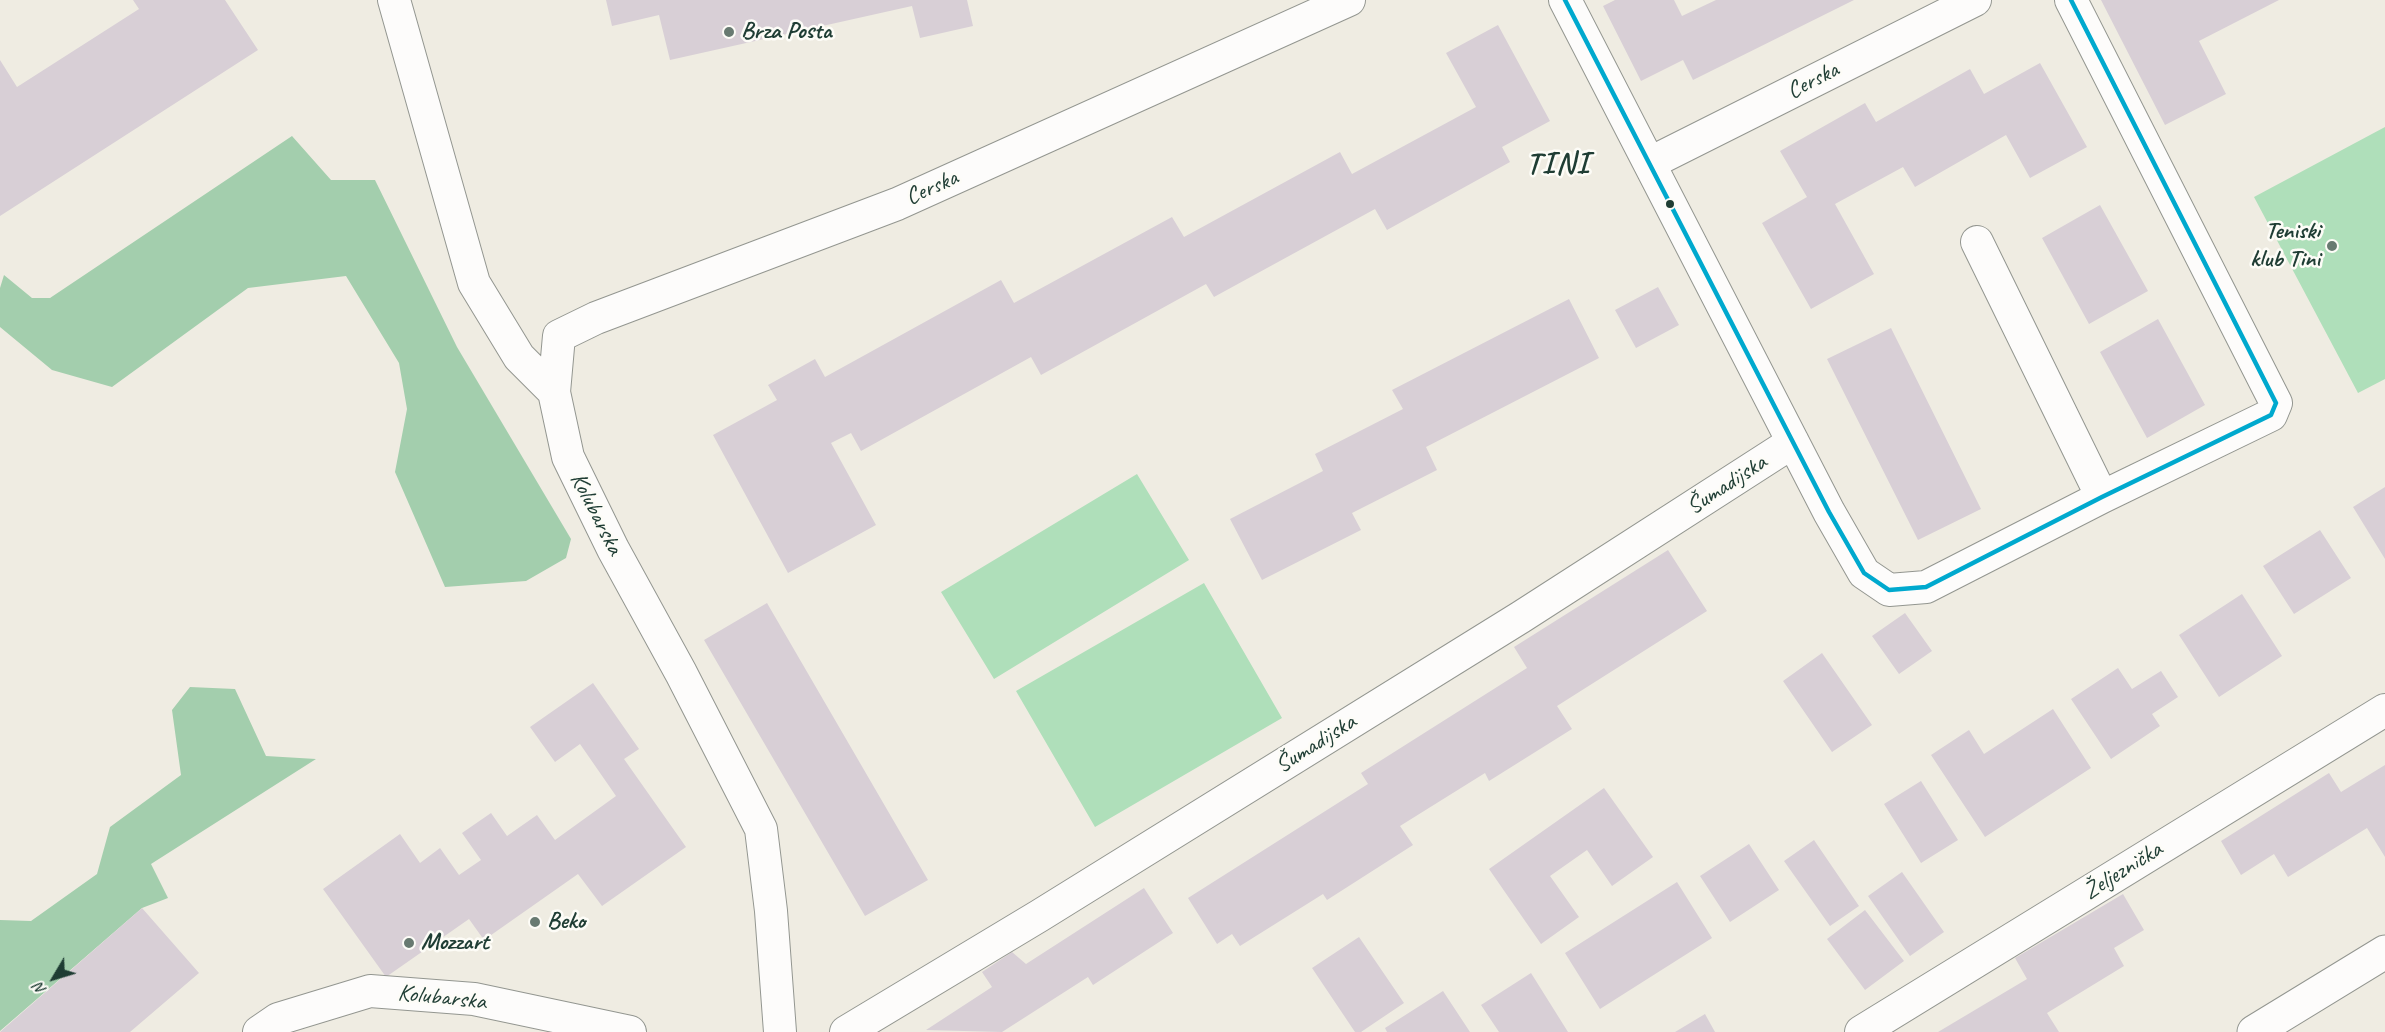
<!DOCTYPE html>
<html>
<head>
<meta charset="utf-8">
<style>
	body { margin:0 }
	#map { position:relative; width:2385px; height:1032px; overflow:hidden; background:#efece2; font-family:Caveat,sans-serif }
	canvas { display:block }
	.north { position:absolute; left:24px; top:948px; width:60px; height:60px; -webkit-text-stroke:4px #fdfcf7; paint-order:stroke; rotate:232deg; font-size:16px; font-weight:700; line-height:24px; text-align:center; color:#1f3d34 }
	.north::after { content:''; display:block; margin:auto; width:21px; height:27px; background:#1f3d34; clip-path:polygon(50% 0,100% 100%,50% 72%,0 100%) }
</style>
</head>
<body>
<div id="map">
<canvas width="2385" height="1032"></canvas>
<div class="north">N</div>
</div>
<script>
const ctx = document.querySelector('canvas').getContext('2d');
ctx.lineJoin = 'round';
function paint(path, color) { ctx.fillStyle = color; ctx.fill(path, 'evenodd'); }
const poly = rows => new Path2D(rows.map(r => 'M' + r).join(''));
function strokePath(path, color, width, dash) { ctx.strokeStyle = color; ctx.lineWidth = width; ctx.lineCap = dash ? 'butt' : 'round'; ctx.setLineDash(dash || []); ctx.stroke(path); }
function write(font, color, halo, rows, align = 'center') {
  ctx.font = font + ' Caveat,sans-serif'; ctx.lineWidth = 5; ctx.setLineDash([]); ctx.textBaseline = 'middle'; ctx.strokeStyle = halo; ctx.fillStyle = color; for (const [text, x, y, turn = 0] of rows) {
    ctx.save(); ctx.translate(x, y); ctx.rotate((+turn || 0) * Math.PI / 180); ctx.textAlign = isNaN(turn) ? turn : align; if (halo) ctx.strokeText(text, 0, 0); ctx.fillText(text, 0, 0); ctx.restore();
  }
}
paint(poly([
	[2385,127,2385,379,2358,393,2254,197],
	[1137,474,1189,560,994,679,941,592],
	[1204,583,1282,718,1095,827,1016,691]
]), '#afdfba');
paint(poly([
	[292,136,331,180,375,180,457,347,571,539,566,558,526,581,445,587,395,472,407,409,399,363,346,276,248,288,112,387,52,370,0,327,0,288,4,275,32,298,50,298],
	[190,687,235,689,266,756,316,759,151,864,168,898,142,908,0,1031,0,920,31,921,97,874,110,827,181,775,172,710]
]), '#a3cead');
paint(poly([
	[133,0,225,0,258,50,0,216,0,60,17,87,139,9],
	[606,0,967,0,973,26,920,38,912,6,670,60,659,15,612,26],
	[1615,0,1674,0,1682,16,1716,0,1854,0,1693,80,1683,60,1641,81,1603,6],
	[2101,0,2279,0,2199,41,2226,94,2165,125],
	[1498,25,1550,121,1502,147,1510,162,1387,230,1375,209,1214,297,1206,284,1041,375,1031,357,861,451,851,433,831,443,876,525,788,573,713,435,777,400,768,385,815,359,825,377,1001,280,1014,303,1172,217,1184,237,1340,152,1352,174,1476,107,1446,53],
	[2040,63,2087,147,2030,178,2006,135,1915,187,1903,167,1835,204,1874,274,1811,309,1762,223,1807,197,1780,151,1865,103,1876,122,1970,69,1984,94],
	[2100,205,2148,291,2089,324,2042,238],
	[1658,287,1679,325,1636,348,1615,310],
	[1569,299,1599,358,1426,447,1437,470,1352,513,1361,530,1262,580,1230,519,1323,471,1315,454,1403,409,1392,390],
	[2158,319,2205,405,2147,438,2100,352],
	[1891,328,1981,509,1918,540,1827,359],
	[2385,487,2385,559,2353,507],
	[2320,530,2351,578,2294,614,2263,566],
	[1668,550,1707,611,1557,706,1572,729,1489,781,1485,773,1400,826,1413,845,1327,900,1323,894,1240,946,1232,934,1217,944,1188,898,1368,784,1361,773,1527,668,1514,647],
	[2242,594,2282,656,2219,697,2179,635],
	[767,603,928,880,865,916,704,640],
	[1905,613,1932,651,1899,674,1872,636],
	[1822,653,1872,725,1832,752,1783,681],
	[2118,668,2132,689,2161,671,2178,697,2152,714,2160,726,2111,759,2071,699],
	[593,683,639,749,624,759,686,847,602,906,578,874,484,940,469,919,386,977,323,889,400,834,420,863,440,848,459,875,481,860,462,833,491,813,507,836,537,815,555,840,616,796,580,744,555,762,530,727],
	[2053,709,2091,768,1985,837,1931,755,1969,730,1984,754],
	[2385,765,2385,857,2367,828,2288,877,2274,854,2241,875,2221,841,2329,773,2341,792],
	[1921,781,1958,840,1921,863,1884,804],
	[1604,788,1653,857,1612,886,1587,850,1550,876,1579,917,1541,944,1489,869],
	[1814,840,1859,906,1830,926,1784,861],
	[1749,844,1779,890,1730,922,1700,876],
	[1902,872,1944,932,1910,956,1868,896],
	[1677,882,1712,938,1600,1009,1565,953],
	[1144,888,1173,933,1093,985,1088,977,1002,1032,926,1030,992,987,982,972,1012,952,1026,964],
	[2123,894,2144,930,2114,948,2124,966,2047,1013,2059,1032,1938,1032,2027,979,2015,958],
	[142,908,199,973,130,1032,0,1032],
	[1865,910,1904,961,1865,990,1827,939],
	[1359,937,1404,1003,1361,1032,1355,1032,1312,968],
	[1531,973,1568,1032,1499,1032,1481,1005],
	[1443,991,1470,1032,1387,1032,1385,1028],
	[1705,1014,1715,1032,1675,1032]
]), '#d8cfd6');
const minor = poly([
	[394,0,474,283,519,357,554,392,568,457,613,549,681,673,761,829,771,911,780,1032],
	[1565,0,1829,512,1864,573,1889,590,1926,587,2102,497,2271,415,2276,403,2071,0],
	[1650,163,1975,0],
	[1977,242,2102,497],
	[554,392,559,336,596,318,897,204,1349,0],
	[259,1032,278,1019,370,991,474,999,630,1032],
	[846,1032,1039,916,1521,617,1793,442],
	[1861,1032,2385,710]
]);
const tertiary = poly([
	[2254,1032,2385,952]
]);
strokePath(minor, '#939690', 34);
strokePath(tertiary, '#939690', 35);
strokePath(minor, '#fdfcfb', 32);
strokePath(tertiary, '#fdfcfb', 33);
strokePath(poly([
	[1565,0,1829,512,1864,573,1889,590,1926,587,2102,497,2271,415,2276,403,2071,0]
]), '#00a9ce', 4.5);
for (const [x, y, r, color] of [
	[729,32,6,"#687a71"],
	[1670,204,5,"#1f3d34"],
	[2332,246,6,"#687a71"],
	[535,922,6,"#687a71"],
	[409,943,6,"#687a71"]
]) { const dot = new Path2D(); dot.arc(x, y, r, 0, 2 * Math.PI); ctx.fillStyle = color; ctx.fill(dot); strokePath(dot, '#fdfcf7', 2); }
write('bold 24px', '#1f3d34', '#fdfcf7', [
	["Brza Posta",741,32],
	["Teniski",2320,232,"right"],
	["klub Tini",2320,260,"right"],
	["Beko",547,922],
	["Mozzart",421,943]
], 'left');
write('24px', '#1f3d34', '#fdfcf7', [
	["Cerska",1813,81,-27],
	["Cerska",932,188,-24],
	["Šumadijska",1727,485,-33],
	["Kolubarska",596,514,63],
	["Šumadijska",1316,744,-32],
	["Željeznička",2123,871,-32],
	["Kolubarska",442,998,6]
]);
ctx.letterSpacing = '1.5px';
write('bold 30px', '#1f3d34', '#fdfcf7', [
	["TINI",1558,165]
]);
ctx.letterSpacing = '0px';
</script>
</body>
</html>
